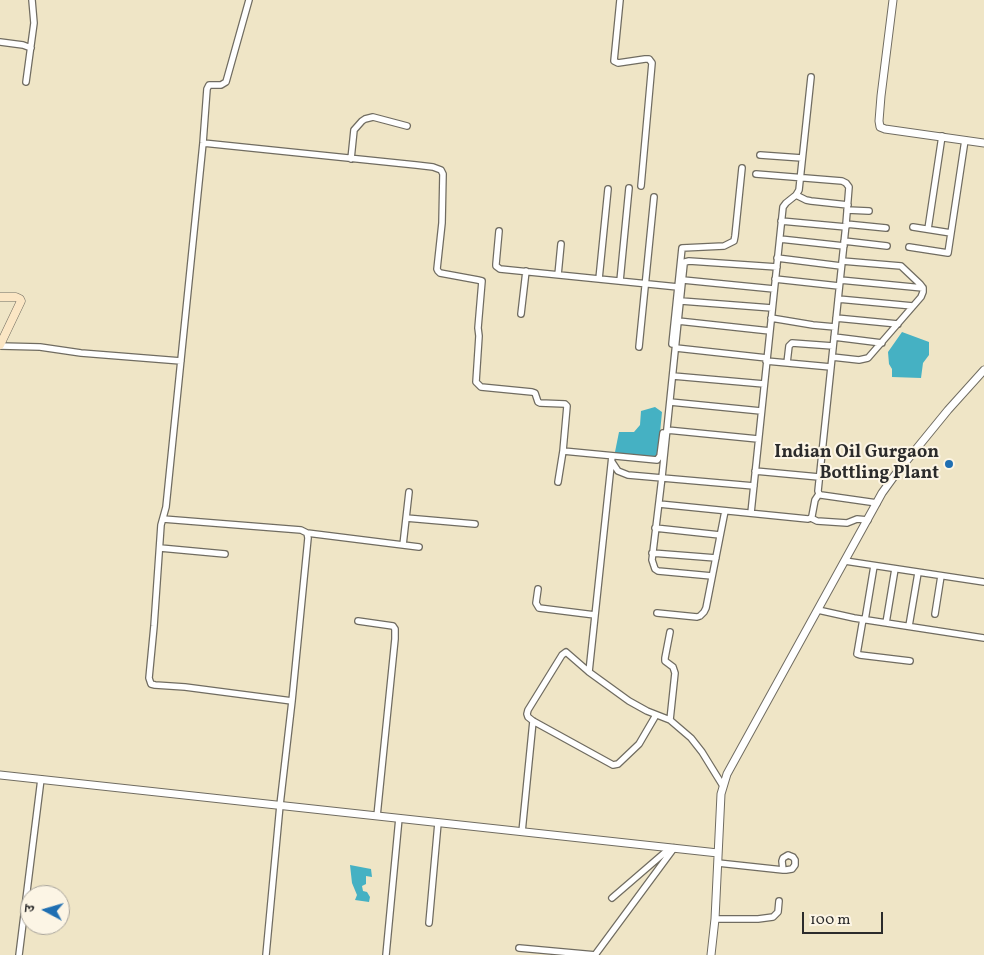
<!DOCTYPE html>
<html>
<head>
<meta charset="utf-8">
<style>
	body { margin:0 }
	#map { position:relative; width:984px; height:955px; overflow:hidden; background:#efe5c6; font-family:Vollkorn,"Noto Serif Devanagari",serif }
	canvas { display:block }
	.north { position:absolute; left:20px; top:885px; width:50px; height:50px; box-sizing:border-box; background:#fcf5e5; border:1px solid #a8a49b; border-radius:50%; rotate:276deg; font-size:14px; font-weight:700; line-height:20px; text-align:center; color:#2b2b2b }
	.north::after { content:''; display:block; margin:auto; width:18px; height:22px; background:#1f6fb2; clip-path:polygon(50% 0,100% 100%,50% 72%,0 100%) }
	.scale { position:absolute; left:802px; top:912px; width:81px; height:22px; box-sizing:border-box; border:2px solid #2b2b2b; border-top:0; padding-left:6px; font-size:15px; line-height:18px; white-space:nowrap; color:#2b2b2b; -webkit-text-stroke:4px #fcf5e5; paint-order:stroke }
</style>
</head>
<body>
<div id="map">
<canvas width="984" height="955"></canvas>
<div class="north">उ</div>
<div class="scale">100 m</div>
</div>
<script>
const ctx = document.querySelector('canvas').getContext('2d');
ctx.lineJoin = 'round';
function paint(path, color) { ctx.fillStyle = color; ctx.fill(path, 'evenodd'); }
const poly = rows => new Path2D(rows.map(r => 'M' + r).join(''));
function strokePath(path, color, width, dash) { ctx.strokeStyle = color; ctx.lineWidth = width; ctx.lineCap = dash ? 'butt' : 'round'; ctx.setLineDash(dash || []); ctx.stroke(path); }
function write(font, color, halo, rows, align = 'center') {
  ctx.font = font + ' Vollkorn,serif'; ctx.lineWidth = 4; ctx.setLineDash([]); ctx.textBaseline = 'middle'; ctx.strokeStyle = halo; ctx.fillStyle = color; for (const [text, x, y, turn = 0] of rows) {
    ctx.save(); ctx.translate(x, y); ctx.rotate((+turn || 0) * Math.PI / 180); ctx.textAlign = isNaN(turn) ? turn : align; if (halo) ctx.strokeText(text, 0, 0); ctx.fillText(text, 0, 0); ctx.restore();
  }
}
paint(poly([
	[902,332,929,342,929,355,923,363,921,378,892,377,892,369,889,364,888,352],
	[655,407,662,412,658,454,650,460,620,456,615,452,619,432,634,432,640,425,641,411],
	[350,865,371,869,372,877,366,876,366,884,362,886,363,891,367,892,370,897,369,902,355,900,357,895,352,883]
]), '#45b1c3');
const minor = poly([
	[249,0,226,82,221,85,209,85,207,89,203,143,166,507,161,525,154,626,149,678,151,684,155,685,185,687,292,701],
	[620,0,614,61,618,63,645,59,649,59,652,63,641,186],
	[0,42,23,45,31,48],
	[26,82,34,23,32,0],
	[203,143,416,165,433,167,441,170,443,174,442,223,437,269,438,271,440,273,478,280,482,281,478,328,479,336,476,382,481,387,532,392,535,393,538,402,540,403,565,404,567,406,563,451,558,482],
	[760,155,802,158],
	[351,159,354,130,362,121,365,119,373,117,407,126],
	[756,174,842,181,846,183,849,187,846,224,818,491,819,494,821,495,877,503],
	[796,195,806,200,811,201,848,205],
	[847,210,869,211],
	[781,221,846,227],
	[846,224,886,228],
	[913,227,951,233],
	[928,229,942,136],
	[499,231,496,264,496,266,500,269,678,287],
	[780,239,844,246],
	[844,241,887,246],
	[909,247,948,253,965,140],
	[777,258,841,266],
	[558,275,561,244],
	[599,279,608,189],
	[775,279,839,286],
	[683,280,774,289],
	[840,280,923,288],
	[620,281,629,188],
	[838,299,913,306],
	[681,301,772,308],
	[521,314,526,271],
	[771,318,813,325,835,327],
	[836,318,898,324],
	[678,321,770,331],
	[834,337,882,343],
	[672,344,682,248,724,246,734,241,735,236,742,168],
	[0,346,40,347,81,353,181,361],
	[639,347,654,197],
	[676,348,767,358],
	[832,357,859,360,868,358,921,297,923,292,923,288,920,284,901,266,842,261],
	[766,361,831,367],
	[787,363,789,346,792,343,833,346],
	[673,376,764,384],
	[670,402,761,411],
	[667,430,758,439],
	[563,451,657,460,660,456,663,433],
	[612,462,618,471,628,475,754,486],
	[755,471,819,477],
	[659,504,808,519,811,518,812,516,815,500,819,494],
	[751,513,783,207,786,203,796,195,799,190,811,77],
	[406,518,475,524],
	[811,518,817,521,847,523,857,519,868,520],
	[163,519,301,530,307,533,308,538,292,701,280,805,266,955],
	[655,528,720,535],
	[307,533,419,547],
	[403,545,409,492],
	[160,548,225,554],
	[652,553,716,558],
	[845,561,984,582],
	[712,576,658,571,655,569,652,560,662,477,684,264,685,262,689,261,777,267],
	[538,589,536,603,539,608,595,615],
	[818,610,854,618,984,638],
	[657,613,697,617,700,616,704,612,706,608,725,511],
	[935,614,941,576],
	[863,619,857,654,860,655,910,661],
	[865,620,874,566],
	[358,621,393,626,395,629,395,639,377,816],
	[886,623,895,569],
	[909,626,918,573],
	[670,632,665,658,665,661,673,667,675,673,670,720,691,738,702,752,723,786],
	[589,672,612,456],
	[656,715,639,744,618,764,613,765,533,721,528,717,527,714,528,710,562,655,566,652,589,672,629,701,647,711,670,720],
	[522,832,533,721],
	[718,863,783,870,786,870,792,869,795,865,795,860,793,857,788,855,783,858,782,861,783,870],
	[612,898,670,848],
	[715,919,758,919,773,917,778,912,779,901],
	[429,923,438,823],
	[519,948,596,955],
	[19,955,41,779],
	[386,955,399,818],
	[595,955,674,848]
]);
const tertiary = poly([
	[893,0,881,96,879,121,880,127,885,129,984,143],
	[0,775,718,853],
	[711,955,715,919,721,794,727,774,882,493,895,475,948,410,984,370]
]);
const secondary = poly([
	[0,297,16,297,20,299,21,301,0,345]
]);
strokePath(minor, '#706c61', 8);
strokePath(tertiary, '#706c61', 9);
strokePath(secondary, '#706c61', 9);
strokePath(minor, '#fff', 5.5);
strokePath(tertiary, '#fff', 7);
strokePath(secondary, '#fbe6c4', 8);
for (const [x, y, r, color] of [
	[949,464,5,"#1f6fb2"]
]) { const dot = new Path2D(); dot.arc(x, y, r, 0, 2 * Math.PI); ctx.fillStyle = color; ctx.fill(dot); strokePath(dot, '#fcf5e5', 2); }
write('bold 18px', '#2b2b2b', '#fcf5e5', [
	["Indian Oil Gurgaon",939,454],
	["Bottling Plant",939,475]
], 'right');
</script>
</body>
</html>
